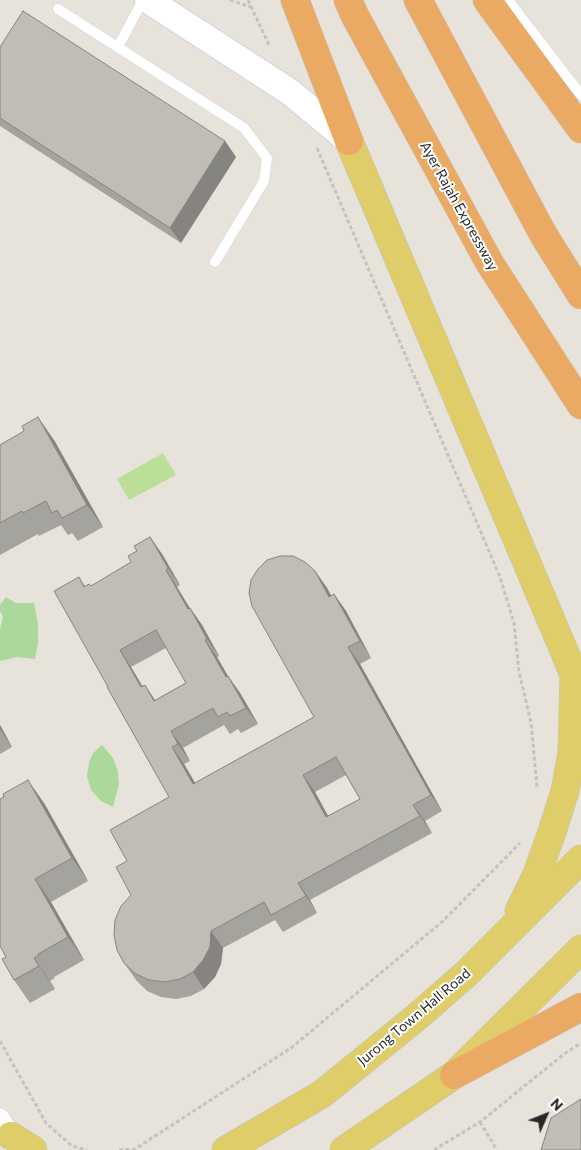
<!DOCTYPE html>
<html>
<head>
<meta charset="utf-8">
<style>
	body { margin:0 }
	#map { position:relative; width:581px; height:1150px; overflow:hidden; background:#e8e3da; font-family:Commissioner,sans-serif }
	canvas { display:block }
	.north { position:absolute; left:521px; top:1090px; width:50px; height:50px; -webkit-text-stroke:4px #fff; paint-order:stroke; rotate:46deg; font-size:14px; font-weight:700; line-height:20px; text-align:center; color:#272727 }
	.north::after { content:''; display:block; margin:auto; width:18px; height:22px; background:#272727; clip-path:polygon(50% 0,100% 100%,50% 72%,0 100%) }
</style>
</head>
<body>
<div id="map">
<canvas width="581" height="1150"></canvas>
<div class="north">N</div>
</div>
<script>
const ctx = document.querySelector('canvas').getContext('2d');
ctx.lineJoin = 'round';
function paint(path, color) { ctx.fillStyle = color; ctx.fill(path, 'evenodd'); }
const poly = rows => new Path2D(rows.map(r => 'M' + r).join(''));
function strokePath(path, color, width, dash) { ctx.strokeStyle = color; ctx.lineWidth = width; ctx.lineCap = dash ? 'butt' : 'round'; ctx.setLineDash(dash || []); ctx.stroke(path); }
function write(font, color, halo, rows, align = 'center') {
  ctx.font = font + ' Commissioner,sans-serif'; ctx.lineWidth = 4; ctx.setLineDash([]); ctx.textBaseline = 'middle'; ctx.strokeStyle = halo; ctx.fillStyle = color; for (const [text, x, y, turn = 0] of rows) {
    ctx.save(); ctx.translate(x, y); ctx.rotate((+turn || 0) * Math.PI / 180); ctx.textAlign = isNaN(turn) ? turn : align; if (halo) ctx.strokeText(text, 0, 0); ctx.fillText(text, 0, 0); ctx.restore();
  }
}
paint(poly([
	[6,597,16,603,34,603,38,624,38,643,35,659,17,657,1,661,0,660,0,629,3,617,0,611,0,605],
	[102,745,113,758,118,772,119,784,113,807,101,801,91,790,87,776,89,762,93,753]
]), '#abd99c');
paint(poly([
	[163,453,176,475,129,500,117,479]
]), '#bbdf99');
const lane = poly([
	[508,0,581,95],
	[58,9,244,128,267,158,264,181,215,262],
	[118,47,143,0]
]);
const street = poly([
	[0,1118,11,1136,14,1146]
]);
const secondary = poly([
	[148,0,290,92,349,141]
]);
const primary = poly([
	[349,141,581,691],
	[519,911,537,874,552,832,565,791,572,753,574,675],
	[11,1136,33,1150],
	[226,1150,322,1094,418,1016,466,974,581,859],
	[344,1150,454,1075,581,949]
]);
const highway = poly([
	[295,0,349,141],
	[348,0,354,14,489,262,581,405],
	[418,0,543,234,581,295],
	[487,0,581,129],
	[454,1075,581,1007]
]);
strokePath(lane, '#d0d1de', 11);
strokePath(street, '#d0d1de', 20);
strokePath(secondary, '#d0d1de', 28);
strokePath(primary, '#c3c3c3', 29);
strokePath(highway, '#c3c3c3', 29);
strokePath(poly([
	[230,0,251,7],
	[248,0,270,47],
	[317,148,500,577,514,623,519,672,531,722,537,787],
	[0,1041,46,1123,72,1146,87,1150],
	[480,1122,497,1150],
	[119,1150,135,1149,291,1048,443,921,520,843],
	[434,1150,480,1122,564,1054,581,1043]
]), '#c3c3c3', 3, [4, 2.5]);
strokePath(lane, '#fff', 10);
strokePath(street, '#fff', 19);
strokePath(secondary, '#fff', 26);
strokePath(primary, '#decd68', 28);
strokePath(highway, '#eaaa63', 28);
paint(poly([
	[0,47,225,141,236,157,181,243,0,126],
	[54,440,103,527,78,541,72,533,68,535,61,525,39,536,38,534,0,555,0,445],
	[150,537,162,554,180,585,177,587,190,608,202,625,219,656,217,657,228,676,240,693,258,724,241,733,238,729,230,734,224,725,183,748,190,761,184,764,195,783,314,717,315,571,327,588,331,596,334,594,346,611,371,658,360,664,442,811,425,821,432,833,310,900,317,913,283,932,275,920,223,948,221,964,215,977,204,989,191,996,176,999,161,997,147,991,136,980,124,963,131,895,127,861,169,797,108,687,79,577,85,586,91,586,131,562,137,551],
	[166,648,186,683,155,700,145,685,142,686,131,667],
	[346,775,360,799,328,816,315,792],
	[0,725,12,747,0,754],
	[44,803,88,881,51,902,84,960,54,977,55,978,50,981,55,989,30,1003,14,980,6,957]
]), '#a5a39d');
paint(poly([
	[225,141,236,157,181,243,170,228],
	[38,417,54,440,103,527,87,505],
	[150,537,162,554,180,585,168,568],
	[166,570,177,587,200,626,188,609],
	[315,571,327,588,341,614,329,597],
	[334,594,346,611,371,658,360,641],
	[190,608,202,625,219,656,207,639],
	[205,640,217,657,238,694,226,677],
	[348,647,360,664,442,811,431,795],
	[120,650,131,667,153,704,141,687],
	[228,676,240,693,258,724,246,708],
	[145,685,156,702,154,701],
	[0,725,12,747,0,729],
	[171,731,183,748,190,761,178,744],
	[172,747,184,764,205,800,193,784],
	[303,775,315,792,338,834,326,817],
	[28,780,44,803,88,881,72,858],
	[413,805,425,821,432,833,420,816],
	[35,879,51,902,84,960,68,937],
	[298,883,310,900,317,913,306,896],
	[211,931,223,948,221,964,215,977,204,989,193,972],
	[34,958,50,981,55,989,39,966]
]), '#868480');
const building = poly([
	[23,11,225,141,170,228,0,118,0,47,23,11],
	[38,417,87,505,62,518,57,510,52,513,46,501,23,513,22,511,0,523,0,445,24,431,22,426,38,417],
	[150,537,168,568,166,570,188,609,190,608,207,639,205,640,226,677,228,676,246,708,230,716,227,712,218,717,213,708,171,731,178,744,172,747,193,784,314,717,252,606,249,593,251,580,258,569,267,560,280,556,293,556,305,562,315,571,329,597,334,594,360,641,348,647,431,795,413,805,420,816,298,883,306,896,271,915,264,902,211,931,210,947,203,960,193,972,180,979,165,982,149,980,136,974,124,963,117,950,114,935,115,920,121,906,131,895,116,867,127,861,110,830,169,797,107,687,108,687,54,591,79,577,84,587,89,584,91,586,131,562,128,556,137,551,134,546,150,537],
	[156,630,186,683,154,701,145,685,141,687,120,650,156,630],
	[336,757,360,799,326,817,303,775,336,757],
	[28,780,72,858,35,879,68,937,38,954,39,955,34,958,39,966,14,980,2,959,6,957,0,946,0,799,4,797,3,794,28,780],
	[581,1099,581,1150,541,1150,551,1118,581,1099]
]);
paint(building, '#c0bdb7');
strokePath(building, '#868480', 1);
write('14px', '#272727', '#fff', [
	["Ayer Rajah Expressway",459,206,61],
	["Jurong Town Hall Road",414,1017,-40]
]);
</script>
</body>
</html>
